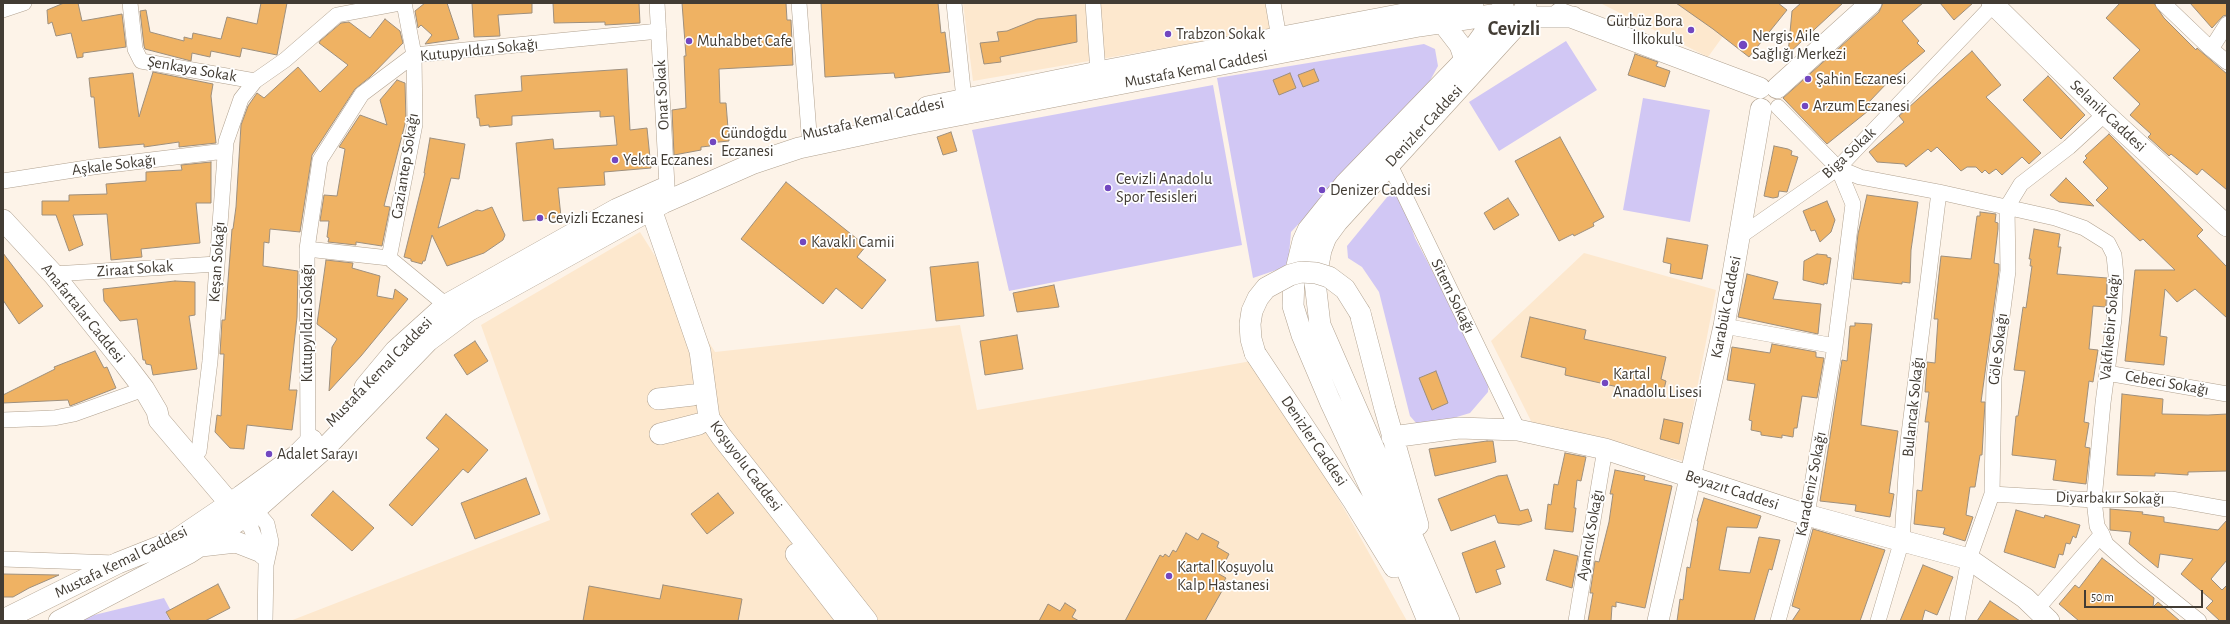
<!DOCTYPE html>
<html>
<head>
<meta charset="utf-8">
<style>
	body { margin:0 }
	#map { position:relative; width:2230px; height:624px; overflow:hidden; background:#fdf3e8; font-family:"Alegreya Sans",sans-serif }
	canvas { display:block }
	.frame { position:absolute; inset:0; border:4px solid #423c34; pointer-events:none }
	.scale { position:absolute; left:2084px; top:590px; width:119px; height:18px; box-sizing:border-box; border:2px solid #423c34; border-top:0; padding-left:5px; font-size:12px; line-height:14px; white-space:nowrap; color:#423c34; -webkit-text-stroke:3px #fff; paint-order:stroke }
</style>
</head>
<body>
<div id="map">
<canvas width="2230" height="624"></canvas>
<div class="frame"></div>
<div class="scale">50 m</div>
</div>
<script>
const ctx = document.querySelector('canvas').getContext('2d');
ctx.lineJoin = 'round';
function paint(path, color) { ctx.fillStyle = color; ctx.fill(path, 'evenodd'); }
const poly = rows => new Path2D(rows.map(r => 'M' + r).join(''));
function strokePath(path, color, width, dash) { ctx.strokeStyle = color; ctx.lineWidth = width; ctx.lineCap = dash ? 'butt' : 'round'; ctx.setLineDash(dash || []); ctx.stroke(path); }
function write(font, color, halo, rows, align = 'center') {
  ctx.font = font + ' "Alegreya Sans",sans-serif'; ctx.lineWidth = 3.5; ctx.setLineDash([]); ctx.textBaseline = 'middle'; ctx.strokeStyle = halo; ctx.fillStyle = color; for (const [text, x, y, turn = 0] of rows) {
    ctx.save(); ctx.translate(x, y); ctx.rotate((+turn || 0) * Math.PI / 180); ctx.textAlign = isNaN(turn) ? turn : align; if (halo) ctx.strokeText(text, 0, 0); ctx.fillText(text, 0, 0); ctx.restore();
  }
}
paint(poly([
	[963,3,1268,3,1275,29,973,81],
	[1600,3,1747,3,1708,57],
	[640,232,715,352,960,325,977,410,1257,360,1350,519,1407,621,290,621,550,520,481,325],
	[1584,253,1716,290,1683,461,1533,425,1491,341]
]), '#fde8ce');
paint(poly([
	[1566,41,1597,90,1499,151,1469,102],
	[1424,44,1435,49,1438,66,1426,88,1291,232,1288,266,1253,278,1217,78],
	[1213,85,1242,245,1009,291,972,130],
	[1643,98,1710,110,1690,222,1623,210],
	[1397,185,1415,238,1489,379,1488,392,1470,413,1430,425,1417,424,1410,416,1379,292,1362,267,1348,258,1347,246],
	[164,598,171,611,166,613,170,621,80,621,86,617]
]), '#d1c7f4');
const building = poly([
	[64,3,78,3,82,21,122,14,126,47,83,53,83,57,77,58,71,33,56,36,52,22,48,24,47,10,64,3],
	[261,3,287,3,277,55,242,48,240,57,211,51,210,57,192,53,191,61,145,49,144,46,140,11,146,10,150,32,184,41,184,37,192,39,193,33,221,39,227,17,257,24,261,3],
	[425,3,447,3,459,39,425,44,432,35,421,25,418,28,415,11,425,3],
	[472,3,532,3,532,13,498,15,500,36,474,37,472,3],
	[553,3,639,3,640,23,605,25,605,22,554,23,553,3],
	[682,3,786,3,787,20,791,20,793,65,719,69,720,103,726,103,729,141,709,143,710,146,701,147,701,150,674,155,672,110,686,108,684,56,686,56,682,3],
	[821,3,938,3,941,33,945,32,950,72,895,78,894,73,825,77,821,3],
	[1676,3,1778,3,1787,10,1749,57,1713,29,1676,3],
	[1801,3,1843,3,1788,54,1792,11,1801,3],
	[1883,3,1923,3,1902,21,1919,41,1917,43,1925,51,1888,82,1869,102,1873,107,1827,144,1783,98,1879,12,1883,3],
	[1940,3,1973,3,1954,20,1940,3],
	[2120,3,2154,3,2164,18,2196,50,2197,48,2227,74,2227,190,2202,169,2197,175,2171,154,2169,156,2148,137,2151,134,2130,115,2140,104,2113,78,2140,50,2106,18,2120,3],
	[2190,3,2227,3,2227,15,2223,16,2212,28,2190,3],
	[1076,15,1077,42,1000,57,1001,62,984,64,980,43,999,41,997,32,1007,31,1037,19,1076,15],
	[385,19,400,31,403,43,370,77,355,89,312,155,300,232,270,229,269,243,264,242,263,266,298,271,297,317,289,390,297,390,292,430,247,425,244,449,230,448,215,432,217,415,221,416,224,354,220,354,222,320,225,320,232,229,233,229,236,207,241,125,248,106,257,93,264,98,298,67,320,92,348,65,319,43,320,41,341,23,349,22,370,38,385,19],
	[1972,51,2001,85,1986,97,2041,153,2029,164,2022,157,2002,175,1996,169,1989,174,1985,170,1982,173,1976,167,1967,167,1961,171,1937,147,1931,152,1928,149,1906,167,1904,164,1877,162,1869,152,1904,122,1899,116,1972,51],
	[1635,54,1658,62,1656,66,1670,71,1665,87,1628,75,1635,54],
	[627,69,630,130,647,128,651,168,604,172,605,185,558,188,561,217,523,221,516,143,553,139,554,149,617,145,614,116,600,117,600,111,512,116,512,125,489,127,489,125,480,126,479,118,477,118,475,95,522,91,521,76,627,69],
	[1314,69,1319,81,1303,87,1298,75,1314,69],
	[153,72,213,84,211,96,216,143,179,147,179,142,144,147,144,144,99,148,94,97,91,97,89,78,133,73,139,117,153,72],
	[1290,73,1296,88,1279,95,1273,80,1290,73],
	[2048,76,2085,115,2061,139,2023,100,2048,76],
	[397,80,405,83,406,120,384,206,390,207,382,246,356,242,356,245,328,242,329,238,327,237,329,221,320,221,324,195,337,196,345,149,339,147,360,115,387,125,380,100,397,80],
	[951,132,957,151,943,155,937,137,951,132],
	[2109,134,2203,230,2197,236,2227,267,2227,318,2195,289,2177,302,2165,289,2160,336,2167,337,2164,365,2125,361,2135,270,2175,270,2143,239,2140,241,2096,200,2108,188,2083,162,2087,158,2085,156,2109,134],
	[1560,137,1604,217,1593,223,1594,226,1574,236,1573,234,1559,241,1515,161,1560,137],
	[430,138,465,144,459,179,451,178,438,228,477,210,482,211,492,207,505,235,503,240,484,253,447,266,432,235,425,261,423,261,422,264,411,261,411,259,404,257,425,173,424,173,430,138],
	[1774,146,1788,149,1792,151,1791,155,1798,157,1787,192,1779,191,1778,197,1773,198,1764,196,1774,146],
	[211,162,211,203,196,203,200,243,141,249,142,257,111,260,107,214,73,215,83,245,69,251,56,215,42,215,42,201,69,201,69,195,107,194,106,184,146,181,146,172,182,170,181,165,211,162],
	[2066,178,2094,206,2059,202,2050,195,2066,178],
	[786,182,866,246,857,257,886,280,862,309,836,288,823,304,741,239,786,182],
	[1867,195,1918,202,1911,250,1910,283,1902,282,1902,284,1853,279,1858,234,1867,195],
	[1508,198,1519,215,1494,230,1484,213,1508,198],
	[1827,201,1835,220,1831,232,1820,242,1815,230,1811,231,1803,211,1827,201],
	[1980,212,1996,214,1995,222,1998,223,1998,229,1994,263,1999,264,1999,270,1981,402,1985,402,1982,455,1980,455,1975,487,1970,487,1966,515,1973,517,1965,541,1943,534,1945,528,1914,524,1917,490,1922,491,1929,422,1925,422,1929,392,1925,392,1927,362,1935,363,1938,319,1934,319,1941,256,1971,259,1977,216,1980,216,1980,212],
	[2034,229,2060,234,2058,247,2061,247,2057,274,2107,278,2106,307,2093,306,2089,349,2098,350,2093,382,2089,381,2084,422,2089,423,2085,447,2090,448,2086,484,2053,480,2056,460,2012,455,2016,416,2018,416,2025,371,2014,370,2023,307,2026,308,2032,266,2030,266,2031,259,2029,259,2034,229],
	[1667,238,1708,245,1702,279,1670,273,1671,264,1663,262,1667,238],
	[3,253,43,306,19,324,3,300,3,253],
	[1817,254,1827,255,1827,257,1831,258,1827,284,1824,283,1824,285,1803,280,1804,261,1817,254],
	[326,260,353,263,352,268,380,276,377,296,393,299,395,289,408,299,361,356,329,391,332,347,337,339,317,324,326,260],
	[978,262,984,316,936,321,930,267,978,262],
	[1747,274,1778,282,1773,299,1821,304,1818,334,1738,317,1747,274],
	[175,281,195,282,195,315,189,316,197,369,153,375,151,365,146,364,145,360,143,360,137,319,120,321,104,301,103,289,175,281],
	[1054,285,1059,307,1017,312,1013,293,1054,285],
	[1530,317,1586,330,1584,339,1666,357,1661,379,1666,381,1662,397,1565,375,1566,368,1521,357,1530,317],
	[1855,323,1872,324,1861,425,1898,431,1889,493,1894,494,1890,517,1855,511,1856,505,1820,501,1842,360,1847,361,1850,326,1855,326,1855,323],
	[1017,335,1023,369,985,375,980,341,1017,335],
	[475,341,488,361,467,375,454,355,475,341],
	[1772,344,1816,352,1816,357,1824,358,1817,398,1802,396,1797,428,1794,428,1793,437,1782,435,1782,438,1761,435,1761,432,1751,430,1752,421,1749,420,1755,384,1727,380,1732,347,1770,353,1772,344],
	[95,351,104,368,107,367,116,388,70,406,68,400,3,403,3,395,55,369,54,367,95,351],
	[1436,371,1448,403,1432,410,1419,378,1436,371],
	[2122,394,2163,399,2162,414,2208,415,2227,414,2227,471,2188,472,2188,475,2155,473,2155,476,2117,475,2122,394],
	[446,414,488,450,468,473,463,469,412,526,389,505,439,449,426,438,446,414],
	[1664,419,1683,423,1679,444,1660,439,1664,419],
	[1487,441,1493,441,1496,462,1435,476,1429,449,1487,441],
	[1565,453,1586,457,1581,481,1577,480,1574,508,1576,508,1573,532,1545,529,1548,504,1551,505,1554,484,1558,485,1565,453],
	[1615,470,1645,476,1644,480,1672,486,1645,608,1616,602,1616,607,1612,606,1611,621,1588,621,1593,593,1590,593,1595,561,1599,562,1609,522,1613,494,1610,494,1615,470],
	[1507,475,1520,511,1528,509,1532,521,1519,525,1498,523,1495,515,1451,531,1438,499,1498,476,1507,475],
	[526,478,540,514,475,539,461,503,526,478],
	[333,491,374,528,352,551,311,515,333,491],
	[718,493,734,513,707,534,691,514,718,493],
	[1704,498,1761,516,1757,528,1727,527,1719,570,1750,573,1759,537,1780,540,1772,570,1769,569,1754,621,1677,621,1680,599,1683,600,1687,567,1690,568,1698,521,1697,521,1704,498],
	[2110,509,2143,512,2142,514,2164,517,2164,522,2218,530,2227,520,2227,560,2211,579,2222,590,2227,585,2227,621,2220,621,2206,608,2213,601,2181,574,2193,559,2160,554,2158,568,2129,544,2131,532,2110,530,2110,509],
	[2016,510,2044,518,2045,515,2080,525,2076,538,2073,536,2070,544,2066,543,2063,555,2059,554,2055,568,2004,552,2016,510],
	[1813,529,1885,550,1860,621,1792,621,1800,609,1792,606,1813,529],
	[1186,533,1198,540,1202,533,1219,542,1217,547,1229,554,1219,574,1226,578,1224,581,1227,582,1205,621,1125,621,1160,555,1163,557,1165,554,1169,557,1173,550,1176,552,1186,533],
	[1495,541,1505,567,1496,570,1501,584,1476,593,1462,553,1495,541],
	[1554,550,1578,556,1572,588,1546,580,1554,550],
	[2102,558,2154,598,2153,607,2158,602,2180,621,2079,621,2059,604,2075,585,2079,588,2102,558],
	[1923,565,1953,577,1937,615,1925,610,1922,621,1900,621,1923,565],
	[3,574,59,575,29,588,13,597,3,597,3,574],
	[218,584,230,608,205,621,171,621,166,612,218,584],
	[663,585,742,599,738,621,583,621,589,586,660,599,663,585],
	[1990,601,2020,621,1977,621,1990,601],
	[1065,603,1076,610,1072,617,1079,621,1039,621,1048,604,1060,611,1065,603]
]);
paint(building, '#efb263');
strokePath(building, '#9e8f7d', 1);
const street = poly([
	[130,3,135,49,141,61,255,81],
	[657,3,667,186],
	[799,3,809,133],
	[954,3,964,99],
	[1093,3,1098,72],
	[1273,3,1279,38],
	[2163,3,2211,49,2227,62],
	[3,10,24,3],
	[2211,49,2227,24],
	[1778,107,1838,168,1860,177,1939,192,2055,218,2084,228,2108,243,2114,255,2116,275,2114,319,2103,403,2094,500,2097,526,2102,534,2036,610],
	[1389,163,1518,430],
	[3,181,93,167,225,151],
	[1739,237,1838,168,1995,3],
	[307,249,389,258,446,305],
	[389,258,415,124,414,55,404,3],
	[53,274,217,264],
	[1724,326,1835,346],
	[2107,373,2227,394],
	[3,420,54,418,74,414,144,389],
	[308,444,307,249,320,160,362,94,414,55,659,31],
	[199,451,210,361,226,142,241,99,255,81,285,60,337,15,401,3],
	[1992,494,2094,500,2171,499,2227,509],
	[255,510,267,524,271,542,266,565,265,621],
	[243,518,251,528,262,557],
	[2102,534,2106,544,2133,568,2199,621],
	[3,559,115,563],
	[1576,621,1605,449],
	[1778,621,1807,515,1835,346,1853,204,1838,168],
	[1878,621,1902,540,1908,442,1939,192],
	[1957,621,1969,559,1992,494,1994,377,2008,271,2007,207,2021,184,2069,147,2105,114]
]);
const secondary = poly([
	[1992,3,2105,114,2227,226],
	[1560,13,1760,88],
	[1443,23,1460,45,1465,60],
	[1777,88,1871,3],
	[927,107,1098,72,1414,12,1473,3],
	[645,197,651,209,700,351,709,418,721,436,867,621],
	[3,220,53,274,125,364,144,389,157,411,159,420,238,513],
	[1360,313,1385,409,1418,525],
	[1255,353,1354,502,1394,567],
	[365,387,395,351,446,305,617,209,662,189],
	[658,399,693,395],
	[660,434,699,424],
	[1392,437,1459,428,1518,430,1605,449,1807,515,1969,559,2025,598,2049,621],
	[201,546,236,542,259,551],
	[796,554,848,621],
	[3,620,118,563,176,540,241,496,296,456,312,440],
	[59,621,189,553,255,510,324,449,428,341,468,311,663,203,754,163,799,148,912,124,1419,26,1499,14,1521,17,1573,17],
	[1428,621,1392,534,1330,401,1302,335,1293,306,1294,278,1303,241,1308,230,1345,184,1465,60,1503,7],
	[1449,621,1320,325,1315,282,1321,250,1326,237,1337,222,1515,27,1526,6],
	[1658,621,1724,326,1761,109]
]);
strokePath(street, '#b1a290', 16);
strokePath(secondary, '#b1a290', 22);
strokePath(street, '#fff', 15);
strokePath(secondary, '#fff', 21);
const secondaryBridge = poly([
	[1255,353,1251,339,1250,324,1252,311,1258,298,1266,288,1290,275,1301,272,1316,273,1329,277,1345,289,1360,313]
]);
strokePath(secondaryBridge, '#b1a290', 22, []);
strokePath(secondaryBridge, '#fff', 21);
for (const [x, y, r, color] of [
	[1691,30,4,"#7247c0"],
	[1168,34,4,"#7247c0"],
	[689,41,4,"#7247c0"],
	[1743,45,5,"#7247c0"],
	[1808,79,4,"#7247c0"],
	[1805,106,4,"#7247c0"],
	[713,142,4,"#7247c0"],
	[615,160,4,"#7247c0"],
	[1108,188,4,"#7247c0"],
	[1322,190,4,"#7247c0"],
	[540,218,4,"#7247c0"],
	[803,242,4,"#7247c0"],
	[1605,383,4,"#7247c0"],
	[269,454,4,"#7247c0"],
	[1169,576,4,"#7247c0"]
]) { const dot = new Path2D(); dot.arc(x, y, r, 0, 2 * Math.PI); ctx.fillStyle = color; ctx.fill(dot); strokePath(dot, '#fff', 1.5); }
write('16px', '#423c34', '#fff', [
	["Gürbüz Bora",1683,21,"right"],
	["İlkokulu",1683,39,"right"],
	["Trabzon Sokak",1176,34],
	["Nergis Aile",1752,36],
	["Sağlığı Merkezi",1752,54],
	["Muhabbet Cafe",697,41],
	["Şahin Eczanesi",1816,79],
	["Arzum Eczanesi",1813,106],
	["Gündoğdu",721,133],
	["Eczanesi",721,151],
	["Yekta Eczanesi",623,160],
	["Cevizli Anadolu",1116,179],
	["Spor Tesisleri",1116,197],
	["Denizer Caddesi",1330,190],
	["Cevizli Eczanesi",548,218],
	["Kavaklı Camii",811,242],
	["Kartal",1613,374],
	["Anadolu Lisesi",1613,392],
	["Adalet Sarayı",277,454],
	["Kartal Koşuyolu",1177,567],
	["Kalp Hastanesi",1177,585]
], 'left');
write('16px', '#423c34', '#fff', [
	["Kutupyıldızı Sokağı",479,50,-6],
	["Şenkaya Sokak",192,69,10],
	["Mustafa Kemal Caddesi",1196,69,-11],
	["Onat Sokak",662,95,-93],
	["Selanik Caddesi",2108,116,43],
	["Mustafa Kemal Caddesi",873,119,-13],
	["Denizler Caddesi",1424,126,-47],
	["Biga Sokak",1849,153,-43],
	["Aşkale Sokağı",114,165,-7],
	["Gaziantep Sokağı",405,166,-81],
	["Keşan Sokağı",217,262,-86],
	["Ziraat Sokak",135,269,-4],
	["Sitem Sokağı",1453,296,64],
	["Karabük Caddesi",1726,307,-79],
	["Anafartalar Caddesi",83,313,51],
	["Kutupyıldızı Sokağı",307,323,-90],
	["Vakfıkebir Sokağı",2110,327,-85],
	["Göle Sokağı",1998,349,-83],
	["Mustafa Kemal Caddesi",379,372,-46],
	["Cebeci Sokağı",2167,383,10],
	["Bulancak Sokağı",1913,407,-84],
	["Denizler Caddesi",1314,441,56],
	["Koşuyolu Caddesi",746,466,53],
	["Karadeniz Sokağı",1811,484,-79],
	["Beyazıt Caddesi",1732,490,18],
	["Diyarbakır Sokağı",2110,498,1],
	["Ayancık Sokağı",1590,535,-80],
	["Mustafa Kemal Caddesi",121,562,-26]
]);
write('bold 20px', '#423c34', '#fff', [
	["Cevizli",1514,29]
]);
</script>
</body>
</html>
